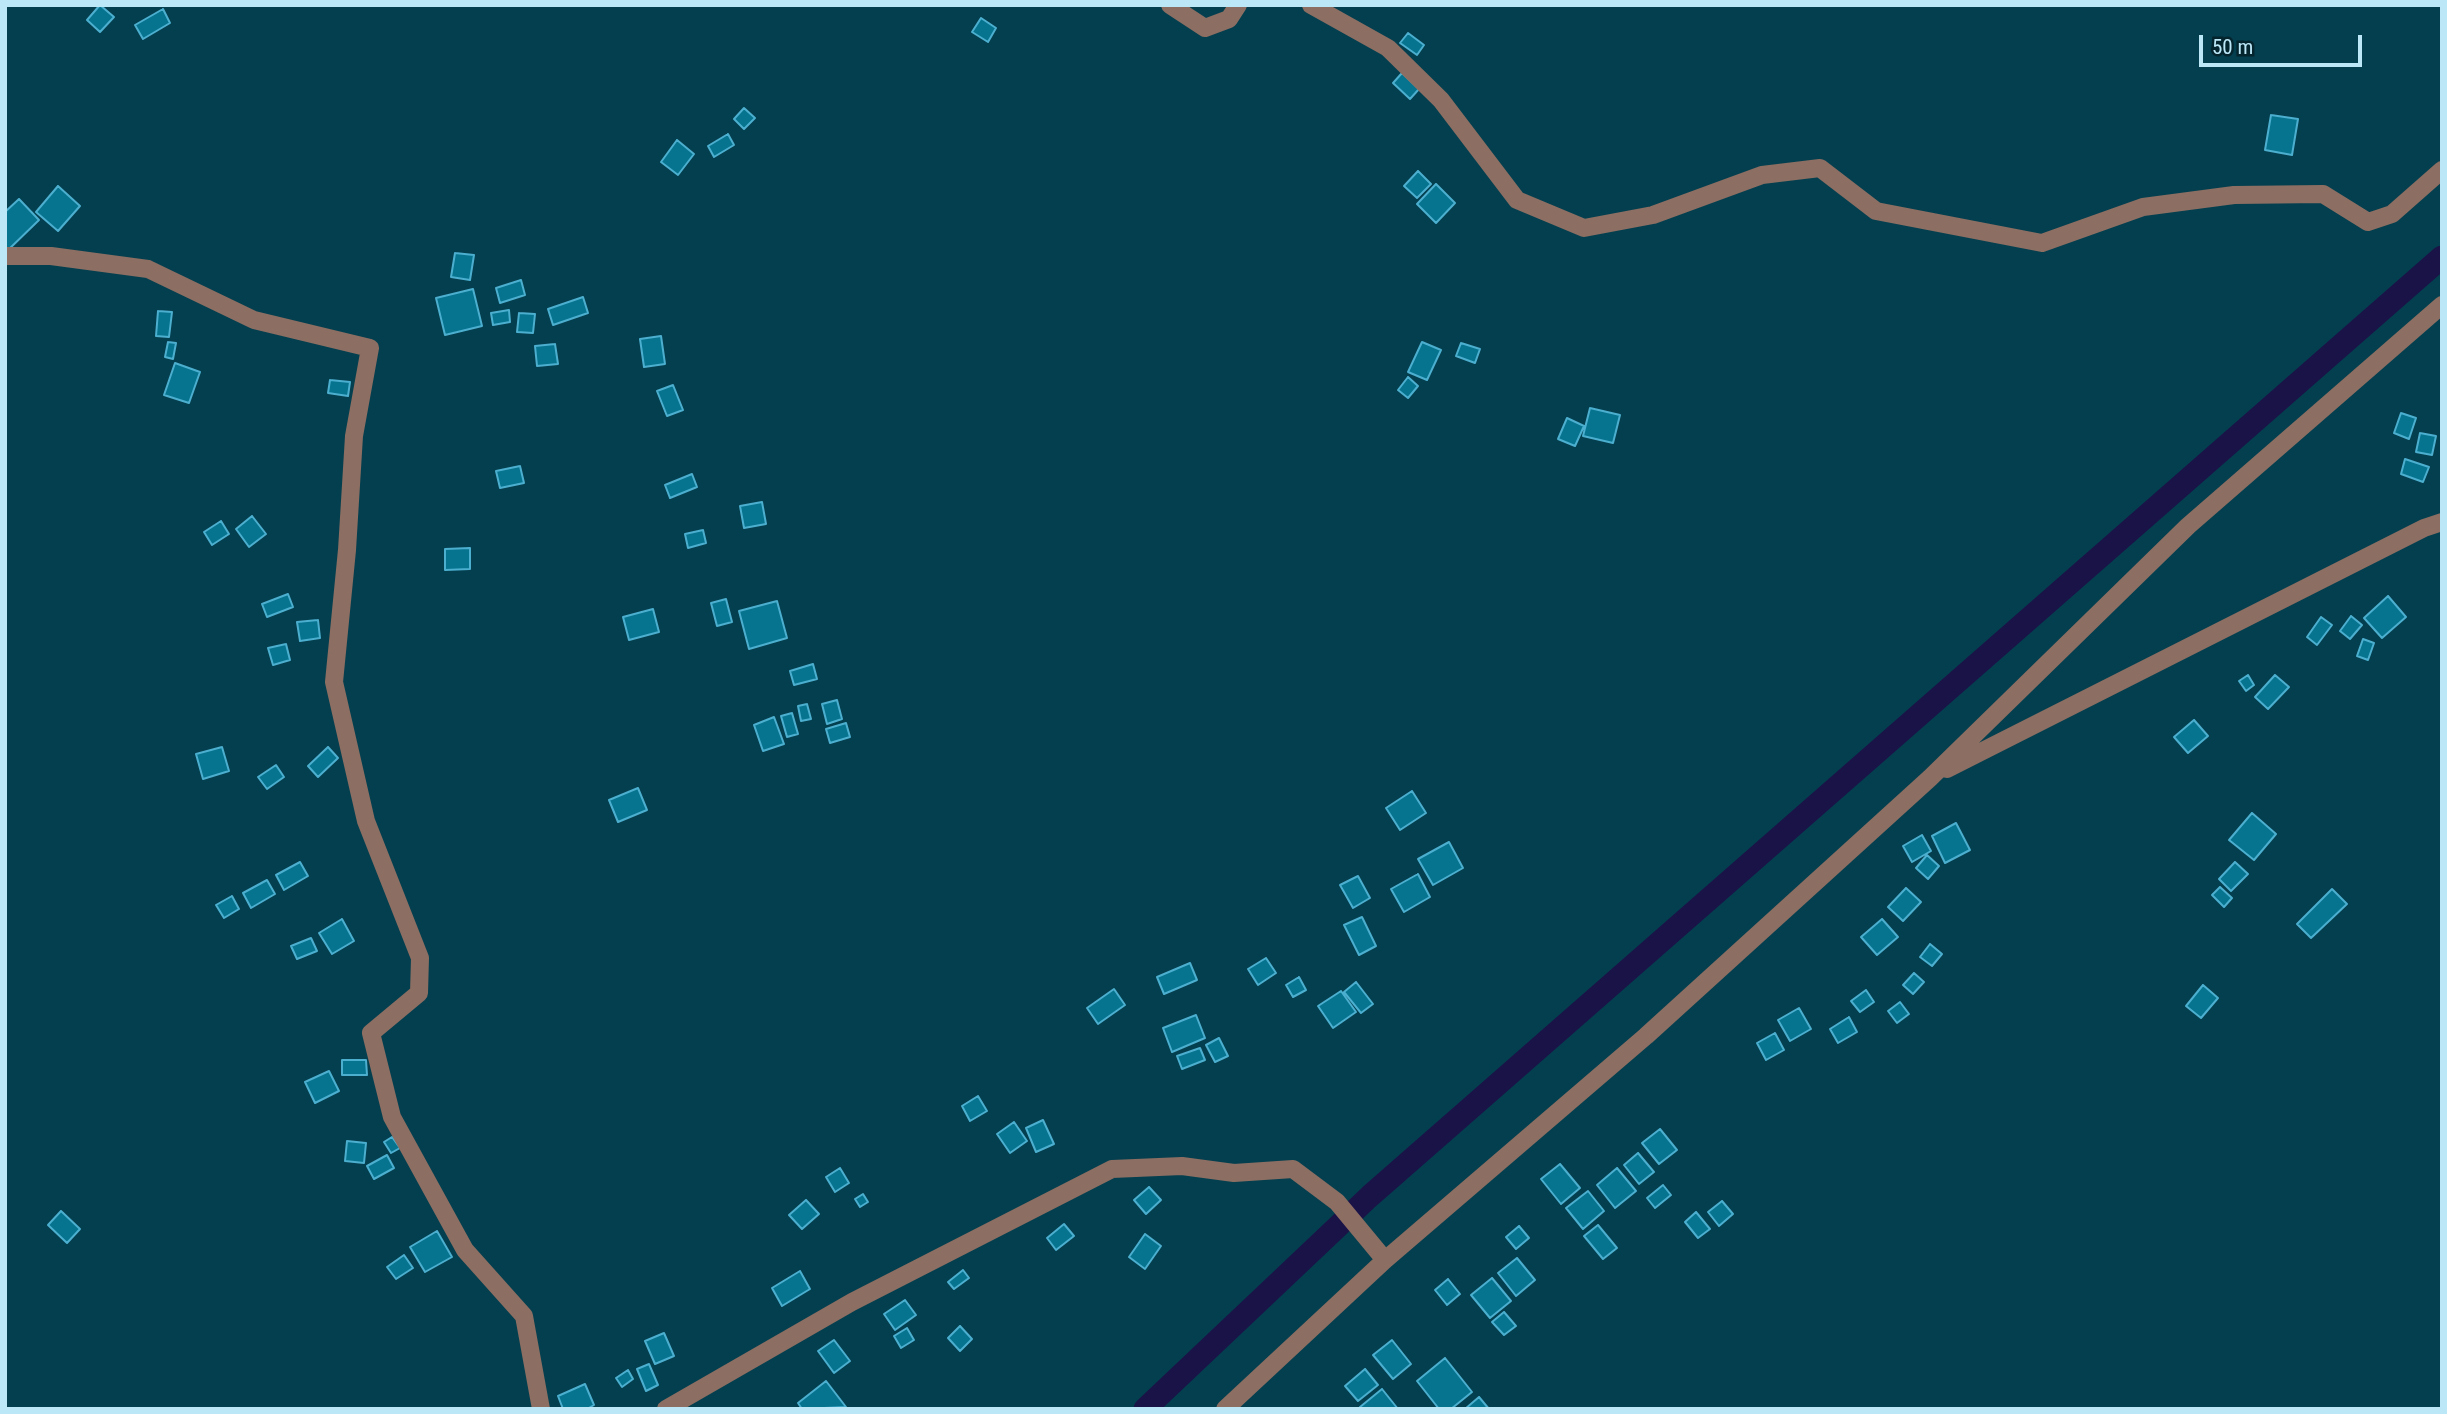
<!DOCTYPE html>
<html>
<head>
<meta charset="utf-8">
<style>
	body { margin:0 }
	#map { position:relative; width:2447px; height:1414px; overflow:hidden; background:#043f4f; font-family:"Roboto Condensed",sans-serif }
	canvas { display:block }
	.frame { position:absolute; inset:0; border:7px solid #bbe7f7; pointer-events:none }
	.scale { position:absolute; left:2199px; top:35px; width:163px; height:32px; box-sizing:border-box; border:4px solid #bbe7f7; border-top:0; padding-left:9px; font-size:21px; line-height:24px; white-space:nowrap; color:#bbe7f7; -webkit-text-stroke:5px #04242e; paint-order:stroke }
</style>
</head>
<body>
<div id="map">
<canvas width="2447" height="1414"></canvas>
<div class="frame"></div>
<div class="scale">50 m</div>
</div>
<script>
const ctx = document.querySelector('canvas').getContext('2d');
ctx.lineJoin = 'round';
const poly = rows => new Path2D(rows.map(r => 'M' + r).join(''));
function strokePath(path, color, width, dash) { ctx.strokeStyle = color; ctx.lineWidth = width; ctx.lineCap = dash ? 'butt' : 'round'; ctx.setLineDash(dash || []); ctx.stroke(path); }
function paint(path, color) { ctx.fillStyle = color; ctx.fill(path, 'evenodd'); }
strokePath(poly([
	[1145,1409,1370,1196,2442,257]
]), '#1a1348', 23);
const building = poly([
	[100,5,114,17,100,32,87,20,100,5],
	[163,9,170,23,143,39,135,25,163,9],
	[981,18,996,28,988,42,972,32,981,18],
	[1408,33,1424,45,1417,55,1400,43,1408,33],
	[1402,73,1419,89,1410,99,1393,83,1402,73],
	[744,108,755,118,744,129,734,119,744,108],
	[2271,115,2298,119,2292,155,2265,150,2271,115],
	[728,134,734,145,714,157,708,146,728,134],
	[677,140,694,154,678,175,661,162,677,140],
	[1418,171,1431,184,1417,198,1404,186,1418,171],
	[1436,184,1455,203,1436,223,1417,204,1436,184],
	[58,186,80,206,58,231,36,212,58,186],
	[19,199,39,220,5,253,5,212,19,199],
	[455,253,474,255,470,280,451,277,455,253],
	[521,280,525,295,500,303,496,288,521,280],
	[473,289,482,326,445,335,436,298,473,289],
	[583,297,588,313,553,325,548,309,583,297],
	[509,310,510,322,493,325,491,313,509,310],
	[158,311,172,312,169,337,156,336,158,311],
	[519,313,535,314,533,333,517,332,519,313],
	[661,336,665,364,644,367,640,339,661,336],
	[168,342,176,343,173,359,165,357,168,342],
	[1422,342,1441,350,1427,380,1408,372,1422,342],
	[1461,343,1480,349,1475,363,1456,356,1461,343],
	[555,344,558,364,537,366,535,346,555,344],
	[175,363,200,372,189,403,164,395,175,363],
	[1408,377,1418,386,1408,398,1398,390,1408,377],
	[330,380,350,382,348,396,328,393,330,380],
	[673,385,683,410,667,416,657,391,673,385],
	[1590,408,1620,415,1613,443,1583,436,1590,408],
	[2401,413,2416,418,2409,439,2394,433,2401,413],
	[1567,418,1584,426,1575,446,1558,439,1567,418],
	[2420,433,2436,436,2432,455,2416,452,2420,433],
	[2405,459,2429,467,2423,482,2401,474,2405,459],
	[520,466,524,483,500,488,496,471,520,466],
	[692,474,697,487,670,498,665,485,692,474],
	[762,502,766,524,744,528,740,506,762,502],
	[252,516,266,534,249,547,236,529,252,516],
	[221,521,229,534,212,545,204,532,221,521],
	[703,530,706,543,688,548,685,534,703,530],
	[470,548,470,569,445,570,445,549,470,548],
	[288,594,293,607,267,617,262,604,288,594],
	[2388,596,2406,617,2382,638,2364,618,2388,596],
	[726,599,732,622,717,626,711,603,726,599],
	[777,601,787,638,749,649,739,611,777,601],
	[653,609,659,632,629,640,623,617,653,609],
	[2351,616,2362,625,2350,639,2340,631,2351,616],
	[2321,617,2332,625,2317,645,2307,637,2321,617],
	[318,620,320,638,300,641,297,622,318,620],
	[2363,639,2374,643,2368,660,2357,656,2363,639],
	[286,644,290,660,273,665,268,648,286,644],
	[813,664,817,679,794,685,790,671,813,664],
	[2248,675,2254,685,2246,691,2239,681,2248,675],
	[2275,675,2289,687,2268,709,2255,697,2275,675],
	[837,700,842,719,827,724,822,704,837,700],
	[807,704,811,719,801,721,798,706,807,704],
	[792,713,798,734,787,737,781,716,792,713],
	[774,717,784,744,763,751,754,725,774,717],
	[2194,720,2208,736,2188,753,2174,737,2194,720],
	[846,723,850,737,830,743,826,729,846,723],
	[222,747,229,771,203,779,196,754,222,747],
	[328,747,338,758,318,777,308,766,328,747],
	[276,765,284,777,267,789,258,777,276,765],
	[638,788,647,810,618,822,609,800,638,788],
	[1412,791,1426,813,1400,830,1386,808,1412,791],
	[2252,813,2276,834,2254,860,2229,840,2252,813],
	[1956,823,1970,850,1945,863,1932,836,1956,823],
	[1922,835,1931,851,1912,862,1903,846,1922,835],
	[1449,842,1463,868,1433,885,1418,859,1449,842],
	[1927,855,1939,866,1928,879,1916,868,1927,855],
	[300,862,308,876,284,890,276,875,300,862],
	[2235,862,2248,874,2231,891,2219,879,2235,862],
	[1418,874,1430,897,1404,912,1391,889,1418,874],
	[1358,876,1370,898,1353,908,1340,885,1358,876],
	[267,880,275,894,251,908,243,893,267,880],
	[2220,887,2232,898,2224,907,2212,895,2220,887],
	[1906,888,1921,902,1903,921,1888,907,1906,888],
	[2332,889,2347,904,2311,938,2297,924,2332,889],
	[232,896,239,909,224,918,216,905,232,896],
	[1362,917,1376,946,1359,955,1344,925,1362,917],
	[342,919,354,941,332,954,319,933,342,919],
	[1882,919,1898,937,1877,955,1861,937,1882,919],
	[311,938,317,951,297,959,291,946,311,938],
	[1930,944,1942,954,1932,966,1920,957,1930,944],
	[1266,958,1276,973,1258,985,1248,969,1266,958],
	[1190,963,1197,980,1164,994,1157,977,1190,963],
	[1914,973,1924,982,1913,994,1903,985,1914,973],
	[1299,977,1306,990,1293,997,1286,985,1299,977],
	[1356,982,1373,1004,1361,1013,1344,992,1356,982],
	[2203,985,2218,998,2201,1018,2186,1006,2203,985],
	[1114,989,1125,1005,1098,1024,1087,1008,1114,989],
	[1866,990,1874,1002,1860,1012,1851,1001,1866,990],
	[1341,991,1356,1012,1333,1028,1318,1006,1341,991],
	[1900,1002,1909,1014,1897,1023,1888,1011,1900,1002],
	[1799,1008,1811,1029,1790,1041,1778,1020,1799,1008],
	[1196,1015,1205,1038,1172,1052,1163,1028,1196,1015],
	[1849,1017,1857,1032,1838,1043,1830,1029,1849,1017],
	[1775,1033,1784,1050,1766,1060,1757,1043,1775,1033],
	[1219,1038,1228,1056,1215,1062,1206,1045,1219,1038],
	[1200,1048,1205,1060,1182,1069,1177,1056,1200,1048],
	[342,1060,366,1060,367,1075,342,1075,342,1060],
	[329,1071,339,1091,315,1103,305,1082,329,1071],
	[978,1096,987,1111,970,1121,962,1106,978,1096],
	[1043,1120,1054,1144,1036,1152,1026,1128,1043,1120],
	[1014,1122,1027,1141,1010,1153,997,1134,1014,1122],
	[1660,1129,1677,1150,1659,1164,1642,1143,1660,1129],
	[392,1137,400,1148,391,1153,384,1142,392,1137],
	[347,1141,366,1143,364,1163,345,1161,347,1141],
	[1638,1153,1654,1172,1639,1184,1624,1165,1638,1153],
	[387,1155,394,1168,374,1179,367,1166,387,1155],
	[1560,1164,1580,1188,1561,1204,1541,1179,1560,1164],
	[840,1168,849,1183,835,1192,826,1177,840,1168],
	[1617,1168,1636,1191,1615,1208,1597,1185,1617,1168],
	[1663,1185,1671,1195,1655,1208,1647,1198,1663,1185],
	[1149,1187,1161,1200,1146,1214,1134,1200,1149,1187],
	[1588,1191,1604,1211,1583,1229,1566,1208,1588,1191],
	[863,1194,868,1202,860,1207,855,1199,863,1194],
	[806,1200,819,1214,802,1229,789,1215,806,1200],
	[1722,1201,1733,1214,1719,1226,1708,1212,1722,1201],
	[61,1211,80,1229,67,1243,48,1225,61,1211],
	[1696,1212,1710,1229,1698,1238,1685,1222,1696,1212],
	[1064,1224,1074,1236,1056,1250,1047,1238,1064,1224],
	[1598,1225,1617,1248,1603,1259,1584,1236,1598,1225],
	[1519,1226,1529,1238,1516,1249,1506,1237,1519,1226],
	[437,1231,452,1257,425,1272,410,1247,437,1231],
	[1145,1234,1161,1246,1145,1269,1129,1257,1145,1234],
	[404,1255,413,1268,396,1279,387,1267,404,1255],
	[1517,1258,1535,1280,1516,1296,1498,1273,1517,1258],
	[963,1270,969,1278,954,1289,948,1282,963,1270],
	[800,1271,810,1289,782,1306,772,1288,800,1271],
	[1492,1278,1511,1301,1490,1318,1471,1295,1492,1278],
	[1448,1279,1460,1294,1447,1305,1435,1290,1448,1279],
	[905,1300,916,1315,895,1330,884,1314,905,1300],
	[1504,1312,1516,1326,1504,1335,1492,1322,1504,1312],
	[960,1326,972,1339,960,1351,948,1338,960,1326],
	[907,1328,914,1340,901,1348,894,1336,907,1328],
	[664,1333,674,1356,655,1364,645,1341,664,1333],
	[834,1340,850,1361,834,1373,818,1351,834,1340],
	[1392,1340,1411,1364,1393,1379,1373,1355,1392,1340],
	[1445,1358,1472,1392,1451,1409,1439,1409,1417,1381,1445,1358],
	[649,1364,658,1385,646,1391,637,1369,649,1364],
	[1365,1369,1378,1385,1358,1401,1345,1386,1365,1369],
	[628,1370,633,1379,622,1387,616,1378,628,1370],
	[826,1381,846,1407,802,1409,798,1403,826,1381],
	[585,1384,594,1405,587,1409,563,1409,558,1396,585,1384],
	[1382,1389,1398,1409,1362,1409,1360,1407,1382,1389],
	[1479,1397,1489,1409,1465,1409,1479,1397]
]);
paint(building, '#06748f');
strokePath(building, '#4cafcf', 2);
strokePath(poly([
	[1170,5,1205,28,1229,19,1238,5],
	[1311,5,1388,48,1441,100,1517,200,1584,228,1653,215,1762,175,1820,168,1876,211,2042,243,2143,207,2234,195,2323,194,2368,222,2392,214,2442,170],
	[5,256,51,256,148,269,254,320,370,348,354,436,347,550,334,682,366,821,420,958,419,993,371,1033,392,1117,465,1250,524,1316,541,1409],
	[1947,769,2424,528,2442,522],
	[666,1409,852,1302,1112,1169,1182,1166,1234,1173,1293,1169,1337,1202,1385,1260],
	[1225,1409,1385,1260,1646,1036,1930,778,2188,526,2442,305]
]), '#8c6e62', 18);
</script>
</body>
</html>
